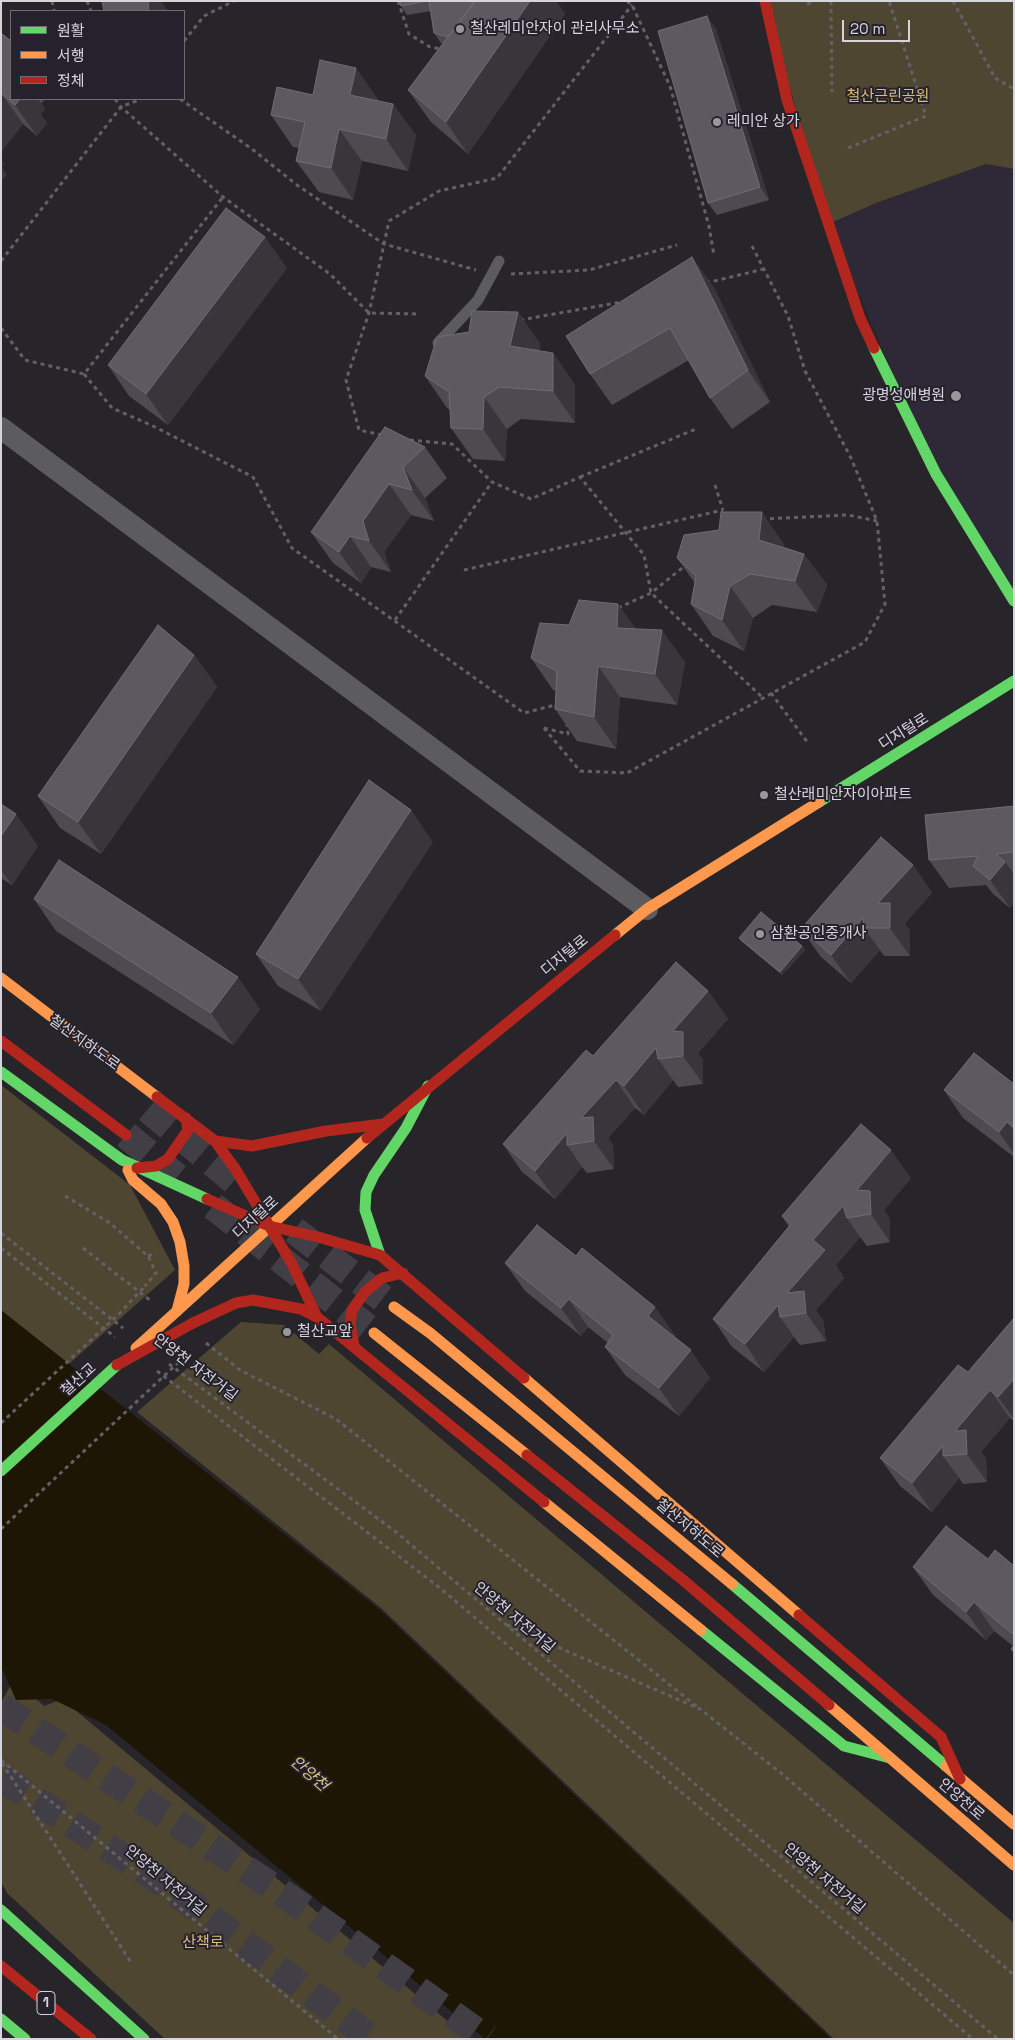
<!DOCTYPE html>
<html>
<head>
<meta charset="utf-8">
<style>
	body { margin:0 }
	#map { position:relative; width:1015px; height:2040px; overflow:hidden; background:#27252a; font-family:"Space Grotesk","Noto Sans KR",sans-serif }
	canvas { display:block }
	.frame { position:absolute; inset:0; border:2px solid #d7d5dc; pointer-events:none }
	.legend { position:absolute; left:10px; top:10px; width:175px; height:90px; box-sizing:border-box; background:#26222d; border:1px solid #6d6a73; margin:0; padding:6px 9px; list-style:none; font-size:15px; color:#d7d5dc }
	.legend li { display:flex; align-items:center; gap:10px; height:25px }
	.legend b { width:25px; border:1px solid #6d6a73 }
	.scale { position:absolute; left:842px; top:20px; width:68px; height:22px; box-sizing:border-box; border:2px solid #d7d5dc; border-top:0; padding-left:6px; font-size:15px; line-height:18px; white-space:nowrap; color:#d7d5dc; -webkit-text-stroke:4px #26222d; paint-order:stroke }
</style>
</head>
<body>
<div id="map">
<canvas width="1015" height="2040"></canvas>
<div class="frame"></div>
<ul class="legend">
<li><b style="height:6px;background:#63d668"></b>원활</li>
<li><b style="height:6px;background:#ff974d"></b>서행</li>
<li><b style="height:6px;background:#b3261e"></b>정체</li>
</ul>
<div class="scale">20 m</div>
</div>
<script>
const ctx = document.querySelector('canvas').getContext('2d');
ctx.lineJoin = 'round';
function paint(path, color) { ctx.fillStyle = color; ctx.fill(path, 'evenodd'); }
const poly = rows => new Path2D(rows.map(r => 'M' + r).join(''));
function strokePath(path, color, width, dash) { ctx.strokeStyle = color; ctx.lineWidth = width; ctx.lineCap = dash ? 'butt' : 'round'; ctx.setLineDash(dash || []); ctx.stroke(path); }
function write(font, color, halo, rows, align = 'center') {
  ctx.font = font + ' "Space Grotesk","Noto Sans KR",sans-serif'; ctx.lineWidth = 4; ctx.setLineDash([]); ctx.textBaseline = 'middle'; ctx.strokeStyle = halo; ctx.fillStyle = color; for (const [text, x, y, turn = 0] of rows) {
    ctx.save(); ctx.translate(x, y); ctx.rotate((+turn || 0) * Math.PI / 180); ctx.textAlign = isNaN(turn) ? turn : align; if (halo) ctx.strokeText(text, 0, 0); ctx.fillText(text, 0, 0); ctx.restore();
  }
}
paint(poly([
	[986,164,1014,169,1014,601,936,474,829,225,876,203]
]), '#2e2837');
paint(poly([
	[765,1,1014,1,1014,169,986,164,876,203,829,224],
	[1,1085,130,1185,175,1270,1,1424],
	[241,1322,284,1325,319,1354,329,1344,1014,1923,1014,2039,834,2039,381,1608,137,1412],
	[14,1679,44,1706,62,1699,469,2039,165,2039,7,1893,1,1882,1,1703]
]), '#4f4632');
paint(poly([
	[1,1310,379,1609,831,2039,485,2039,106,1725,52,1699,16,1700,1,1666]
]), '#1d1604');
strokePath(poly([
	[148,1109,245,1190],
	[126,1135,177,1177],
	[213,1206,369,1329],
	[294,1230,394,1307]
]), '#413f45', 28, [28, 14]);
strokePath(poly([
	[1,1707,288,1897,487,2039],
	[1,1778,166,1885,372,2039]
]), '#413f45', 28, [28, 14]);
strokePath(poly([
	[52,1,54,11],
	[87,1,91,11],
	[398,1,409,34,430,47,442,49],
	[627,1,632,5,670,86,709,226,714,256],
	[831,1,832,92],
	[953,1,995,78,1014,89],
	[807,4,815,1],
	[184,41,204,16,234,1],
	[115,99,121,107,223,197,330,274,369,313,420,314],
	[180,99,252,149,297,185,384,244,476,270],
	[848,148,926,116,889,1],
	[1,261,121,107,141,99],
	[511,274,589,270,677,245],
	[706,283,764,269],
	[520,320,622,302],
	[1,328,25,360,84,374,223,197],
	[84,374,112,408,153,426,253,477,292,548,524,713,555,705,557,708],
	[382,435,359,430,346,380,369,313,389,221,439,191,497,178,632,5],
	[410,440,452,444,492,482,531,499,580,477,644,555,651,593,763,698],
	[580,477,696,429],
	[715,485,723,510],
	[762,519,848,515,877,521],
	[464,570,723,510],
	[618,608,651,593,686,565],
	[395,620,492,482],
	[771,693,808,743],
	[544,728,580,771,627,773,865,642,885,604,877,521,851,458,805,371,788,316,752,246],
	[544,728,568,734,567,722],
	[65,1196,110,1223,148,1256,156,1273,145,1286],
	[1,1233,123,1328],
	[1,1248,115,1337],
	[83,1248,151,1301],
	[148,1256,156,1253],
	[206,1343,240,1370,336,1419,700,1709],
	[169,1364,396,1532,998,2039],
	[157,1371,440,1588,973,2039],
	[507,1625,700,1709,781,1773,1014,1975],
	[1,1760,338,2039],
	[2,1763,132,1964]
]), '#626165', 3, [4, 4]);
strokePath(poly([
	[438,343,478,300,499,261]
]), '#5c5b5d', 11);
strokePath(poly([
	[1,428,647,909]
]), '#5c5b5d', 22);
strokePath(poly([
	[874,348,936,474,1014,601],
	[819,802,1014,681],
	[1,1072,122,1160,207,1199],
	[380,1255,365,1210,366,1192,374,1175,406,1128,428,1086],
	[1,1471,117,1365],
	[732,1584,946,1766],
	[701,1630,844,1746,890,1758],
	[1,1910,144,2039],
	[1,2019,25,2039]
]), '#63d668', 11);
strokePath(poly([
	[615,935,647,909,819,802],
	[1,978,157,1097],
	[128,1170,133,1180,161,1204,173,1222,180,1242,184,1266,184,1284,177,1311],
	[394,1307,430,1333,732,1584],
	[177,1311,367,1138],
	[374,1333,527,1455],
	[524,1378,799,1615],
	[544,1502,701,1630],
	[829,1705,1014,1865],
	[946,1766,1014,1824]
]), '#ff974d', 11);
strokePath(poly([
	[765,1,787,100,860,318,874,348],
	[1,1041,126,1135],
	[157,1097,215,1141,236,1170,292,1264,317,1317],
	[367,1138,615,935],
	[215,1141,252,1146,326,1131,383,1124],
	[137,1168,156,1166,168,1159,188,1130,186,1118],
	[207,1199,269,1226,318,1237,380,1255,524,1378],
	[193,1323,236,1303,253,1300,301,1309,317,1317,544,1502],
	[354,1346,350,1325,352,1310,365,1292,382,1278,403,1273],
	[527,1455,683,1580,829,1705],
	[799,1615,941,1737,960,1779],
	[1,1966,91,2039]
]), '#b3261e', 11);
strokePath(poly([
	[1,1423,118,1315,145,1286],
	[1,1529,181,1360]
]), '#626165', 3, [4, 4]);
strokePath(poly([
	[136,1348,177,1311]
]), '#ff974d', 11);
strokePath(poly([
	[117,1365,193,1323]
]), '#b3261e', 11);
paint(poly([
	[400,1,556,1,565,14,468,154,431,122,408,90,443,43,441,43,434,33,431,11,407,15,401,6],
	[716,29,769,200,717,215,708,203],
	[1,33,11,99,46,99,41,103,45,109,40,114,47,123,37,136,23,124,1,152],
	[313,95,378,99,378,100,416,135,408,171,362,161,353,200,319,192,296,161,299,148,293,147,271,115],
	[692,257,714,288,770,402,732,429,710,398,689,360,612,405,590,374],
	[287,268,168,425,129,396,108,365],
	[518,312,540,344,539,351,553,353,575,385,575,423,521,419,507,429,505,461,473,459,451,428,450,410,447,408,425,376,469,332],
	[425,447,447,478,425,498,434,521,411,515,384,552,391,572,371,567,361,583,333,563,311,532],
	[784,544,784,547,804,554,827,585,817,612,772,605,753,618,744,651,713,636,691,604,695,583,677,558],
	[636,629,685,662,677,705,620,697,616,749,577,741,555,709,556,691,553,690,531,658],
	[194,655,217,687,101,854,60,828,38,796],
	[1,804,38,846,12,885,1,878],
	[1014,806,1014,903,1010,908,993,894,986,885,949,888,929,860],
	[433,842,321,1011,278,986,256,954],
	[913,865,932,893,905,923,910,931,910,956,884,956,880,950,851,983,821,957,801,929],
	[34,899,260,1009,233,1045,56,931],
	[739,938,802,946,805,950,782,975,741,941],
	[708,991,728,1019,698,1053,703,1060,703,1084,678,1087,673,1080,644,1115,635,1108,608,1138,613,1145,614,1169,587,1173,582,1167,555,1199,522,1172,503,1144,593,1056],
	[1014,1084,1014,1157,963,1118,944,1090],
	[911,1178,884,1210,890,1219,890,1242,867,1246,860,1237,836,1265,844,1278,816,1310,823,1320,826,1341,800,1345,794,1337,764,1372,732,1347,713,1319,789,1227,782,1216],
	[505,1263,675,1335,674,1336,710,1378,679,1416,625,1375,605,1347,608,1343,588,1327,581,1336,525,1291],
	[1014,1318,1014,1421,1010,1418,981,1452,986,1458,987,1482,963,1484,959,1478,932,1512,900,1486,880,1458,968,1372],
	[988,1559,1014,1566,1014,1654,1011,1649,1013,1646,994,1631,986,1640,933,1595,913,1567]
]), '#4d4b50');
paint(poly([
	[148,1,161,1,168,11,149,11],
	[530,1,556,1,565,14,468,154,446,122],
	[707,16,716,29,769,200,760,187],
	[356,68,378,99,372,126,350,95],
	[1,93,23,124,1,152],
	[20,99,38,99,45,109,40,114,47,123,37,136,15,105],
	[393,104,416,135,408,171,386,139],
	[339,129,362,161,353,200,331,168],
	[1,160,4,164,2,167,7,175,1,182],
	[265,237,287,268,168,425,146,394],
	[692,257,714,288,770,402,748,370],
	[518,312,540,344,533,378,510,346],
	[553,353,575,385,575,423,553,391],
	[484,397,507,429,505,461,483,429],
	[403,467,425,498,434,521,412,490],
	[389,484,411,515,384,552,391,572,369,541,363,521],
	[762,512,784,544,782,572,759,540],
	[350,536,371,567,361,583,339,552],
	[804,554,827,585,817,612,795,581],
	[730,586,753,618,744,651,722,620],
	[618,604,641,636,617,628],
	[662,630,685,662,677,705,655,674],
	[194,655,217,687,101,854,78,822],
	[598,666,620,697,616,749,594,717],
	[411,810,433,842,321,1011,298,979],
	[16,814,38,846,12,885,1,870,1,836],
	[1005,862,1014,874,1014,903,1010,908,990,880],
	[913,865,932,893,905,923,910,931,910,956,890,928,878,903],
	[863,918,864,928,880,950,851,983,831,955],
	[802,946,805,950,782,975,780,972],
	[238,977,260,1009,233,1045,211,1013],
	[708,991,728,1019,698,1053,703,1060,703,1084,683,1056,673,1031],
	[656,1048,658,1059,673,1080,644,1115,624,1086],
	[616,1080,635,1108,608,1138,613,1145,614,1169,594,1141,581,1118],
	[1007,1122,1014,1131,1014,1154,999,1132],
	[567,1133,567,1145,582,1167,555,1199,535,1171],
	[891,1150,911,1178,884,1210,890,1219,890,1242,871,1214,857,1190],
	[843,1206,847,1218,860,1237,836,1265,844,1278,816,1310,823,1320,826,1341,806,1313,787,1293,813,1240],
	[569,1299,588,1327,581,1336,561,1308],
	[778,1305,780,1317,794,1337,764,1372,745,1344],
	[655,1307,675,1335,668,1344,648,1316],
	[691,1350,710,1378,679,1416,659,1388],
	[1014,1379,1014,1419,998,1397],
	[990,1390,1010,1418,981,1452,986,1458,987,1482,967,1454,955,1431],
	[943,1446,943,1456,959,1478,932,1512,912,1483],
	[974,1602,994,1631,986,1640,966,1612]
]), '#38363b');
const building = poly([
	[102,1,148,1,149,11,104,11,102,1],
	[400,1,426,1,401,6,400,1],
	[429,1,475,1,448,37,434,33,429,1],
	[475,1,530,1,446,122,408,90,475,1],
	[707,16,760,187,708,203,658,31,707,16],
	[1,33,11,41,11,99,20,99,15,105,1,93,1,33],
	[320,60,356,68,350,95,393,104,386,139,339,129,331,168,296,161,305,122,271,115,277,87,313,95,320,60],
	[226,208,265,237,146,394,108,365,226,208],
	[692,257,748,370,710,398,670,328,590,374,566,336,692,257],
	[472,311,518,312,510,346,553,353,553,391,499,387,484,397,483,429,451,428,449,392,425,376,437,337,469,332,472,311],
	[385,427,425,447,403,467,412,490,389,484,363,521,369,541,350,536,339,552,311,532,385,427],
	[721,512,762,512,759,540,804,554,795,581,750,574,730,586,722,620,691,604,696,576,677,558,684,535,719,530,721,512],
	[579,600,618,604,617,628,662,630,655,674,598,666,594,717,555,709,557,671,531,658,540,623,569,625,579,600],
	[158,625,194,655,78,822,38,796,158,625],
	[369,780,411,810,298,979,256,954,369,780],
	[1,804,16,814,1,836,1,804],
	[1014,806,1014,852,996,854,1005,862,990,880,973,866,978,856,929,860,925,815,1014,806],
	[881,837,913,865,878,903,890,903,890,928,864,928,863,918,831,955,801,929,881,837],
	[59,860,238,977,211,1013,34,899,59,860],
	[761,912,802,946,780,972,739,938,761,912],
	[676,962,708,991,673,1031,683,1032,683,1056,658,1059,656,1048,624,1086,616,1080,581,1118,593,1117,594,1141,567,1145,567,1133,535,1171,503,1144,586,1050,593,1056,676,962],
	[974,1053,1014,1084,1014,1127,1007,1122,999,1132,944,1090,974,1053],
	[861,1124,891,1150,857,1190,870,1191,871,1214,847,1218,843,1206,813,1240,825,1250,787,1293,804,1291,806,1313,780,1317,778,1305,745,1344,713,1319,791,1224,782,1216,861,1124],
	[537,1225,576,1256,582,1248,655,1307,648,1316,691,1350,659,1388,605,1347,613,1335,569,1299,561,1308,505,1263,537,1225],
	[1014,1318,1014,1379,998,1397,990,1390,955,1431,966,1430,967,1454,943,1456,943,1446,912,1483,880,1458,958,1365,968,1372,1014,1318],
	[946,1526,988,1559,995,1550,1014,1566,1014,1635,974,1602,966,1612,913,1567,946,1526],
	[1014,1645,1014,1652,1011,1649,1014,1645]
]);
paint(building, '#5c5a60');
strokePath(building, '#6f6d73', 1);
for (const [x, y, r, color] of [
	[460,29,5,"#99979e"],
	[717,122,5,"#99979e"],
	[956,396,6,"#99979e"],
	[764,795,5,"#99979e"],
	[760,934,5,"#99979e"],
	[287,1332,5,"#99979e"]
]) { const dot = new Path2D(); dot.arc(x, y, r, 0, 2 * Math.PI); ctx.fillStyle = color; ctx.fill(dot); strokePath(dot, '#26222d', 2); }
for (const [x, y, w] of [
	[46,2003,18]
]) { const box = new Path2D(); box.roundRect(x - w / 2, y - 11.5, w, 23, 4); ctx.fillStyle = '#26222d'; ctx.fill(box); strokePath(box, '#d7d5dc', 1); }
write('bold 14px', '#d7d5dc', null, [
	["1",46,2003]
]);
write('15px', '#d7d5dc', '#26222d', [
	["철산레미안자이 관리사무소",470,29],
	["레미안 상가",727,122],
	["광명성애병원",945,396,"right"],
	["철산래미안자이아파트",774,795],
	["삼환공인중개사",770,934],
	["철산교앞",297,1332]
], 'left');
write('15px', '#d9be77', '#26222d', [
	["철산근린공원",888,97],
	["산책로",203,1943]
]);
write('15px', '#d7d5dc', '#26222d', [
	["디지털로",904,732,-32],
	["디지털로",565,956,-39],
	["철산지하도로",84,1043,36],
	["디지털로",256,1218,-42],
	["안양천 자전거길",195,1368,37],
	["철산교",79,1380,-42],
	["철산지하도로",689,1529,40],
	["안양천 자전거길",514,1618,40],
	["안양천로",961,1800,41],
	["안양천 자전거길",824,1879,40],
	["안양천 자전거길",165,1881,40]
]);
write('italic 16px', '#ddc27b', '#26222d', [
	["안양천",309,1774,41]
]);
</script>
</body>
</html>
